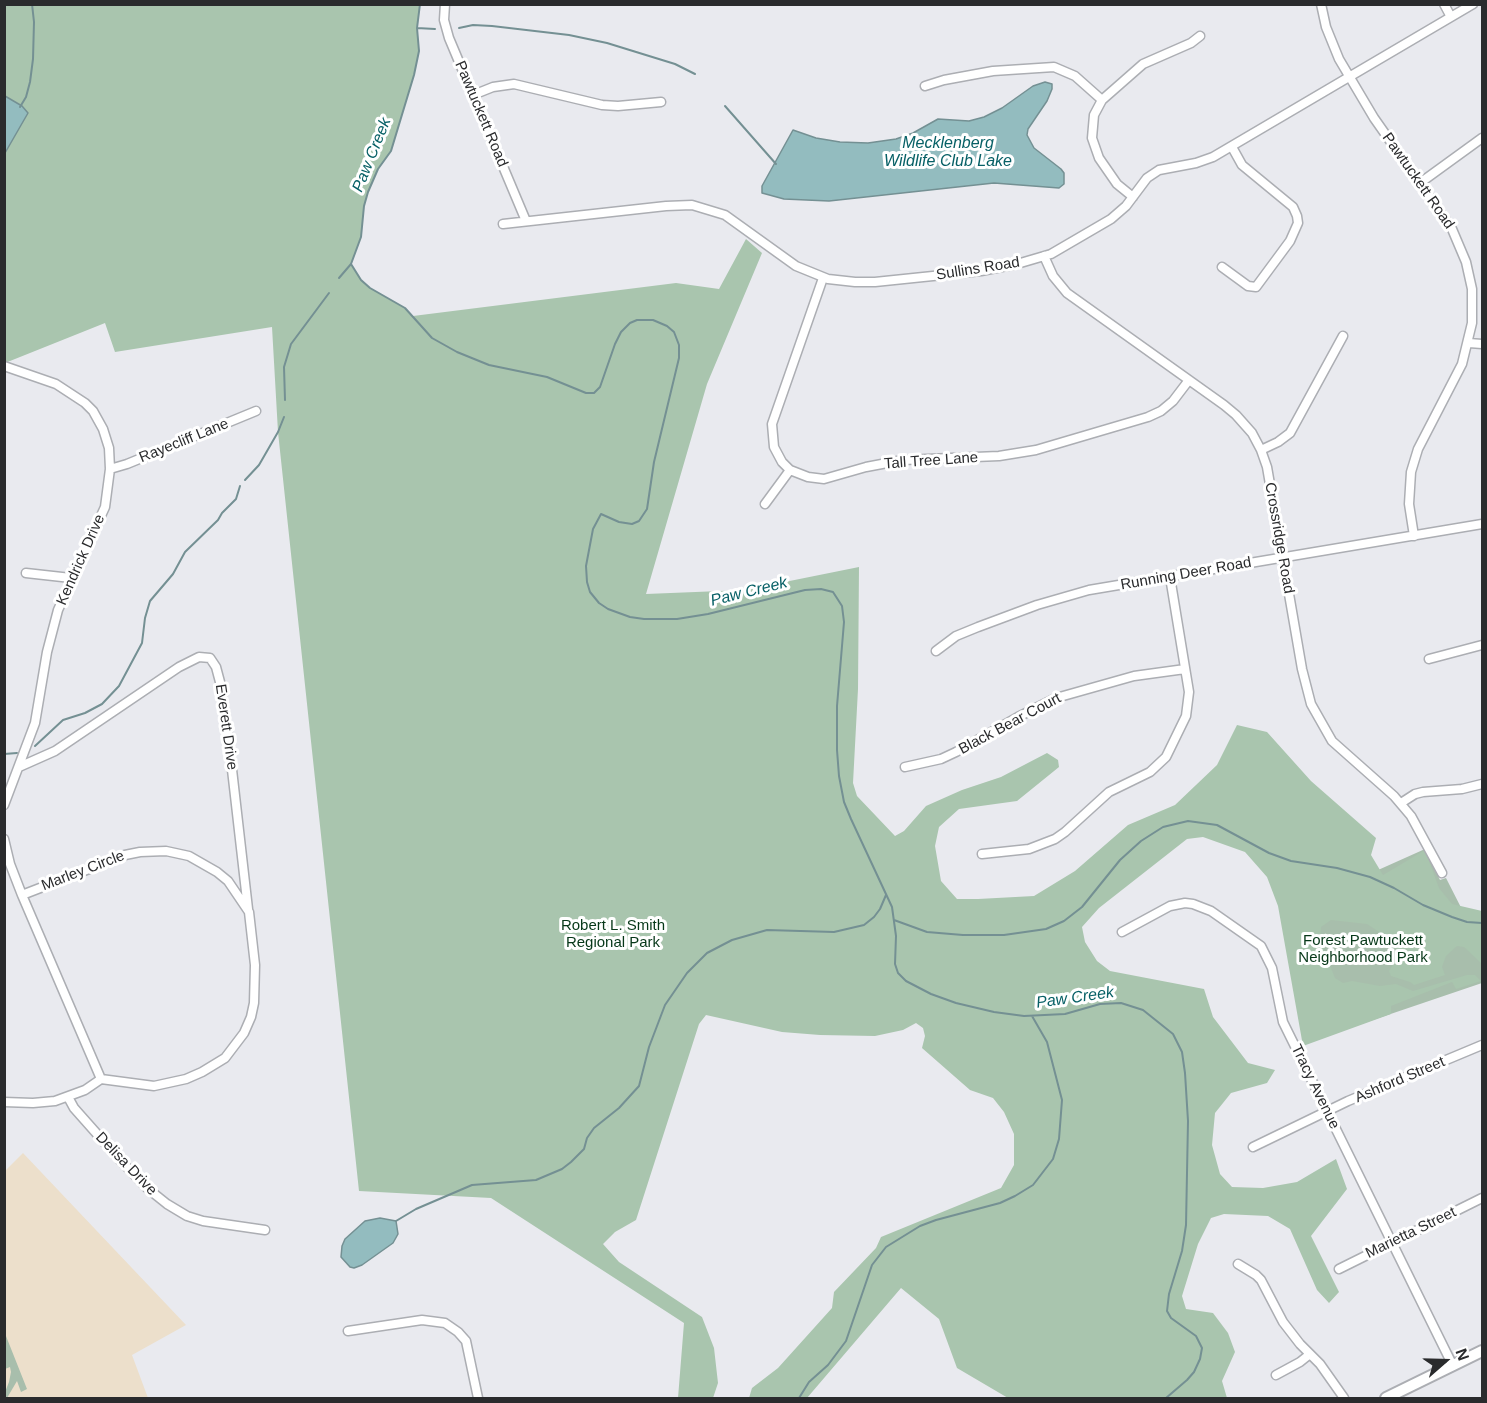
<!DOCTYPE html>
<html>
<head>
<meta charset="utf-8">
<style>
	body { margin:0 }
	#map { position:relative; width:1487px; height:1403px; overflow:hidden; background:#e9eaef; font-family:Helvetica,sans-serif }
	canvas { display:block }
	.frame { position:absolute; inset:0; border:6px solid #2a2b2d; pointer-events:none }
	.north { position:absolute; left:1415px; top:1331px; width:60px; height:60px; -webkit-text-stroke:4px #fff; paint-order:stroke; rotate:70deg; font-size:16px; font-weight:700; line-height:24px; text-align:center; color:#2a2b2d }
	.north::after { content:''; display:block; margin:auto; width:21px; height:27px; background:#2a2b2d; clip-path:polygon(50% 0,100% 100%,50% 72%,0 100%) }
</style>
</head>
<body>
<div id="map">
<canvas width="1487" height="1403"></canvas>
<div class="frame"></div>
<div class="north">N</div>
</div>
<script>
const ctx = document.querySelector('canvas').getContext('2d');
ctx.lineJoin = 'round';
function paint(path, color) { ctx.fillStyle = color; ctx.fill(path, 'evenodd'); }
const poly = rows => new Path2D(rows.map(r => 'M' + r).join(''));
function strokePath(path, color, width, dash) { ctx.strokeStyle = color; ctx.lineWidth = width; ctx.lineCap = dash ? 'butt' : 'round'; ctx.setLineDash(dash || []); ctx.stroke(path); }
function write(font, color, halo, rows, align = 'center') {
  ctx.font = font + ' Helvetica,sans-serif'; ctx.lineWidth = 6; ctx.setLineDash([]); ctx.textBaseline = 'middle'; ctx.strokeStyle = halo; ctx.fillStyle = color; for (const [text, x, y, turn = 0] of rows) {
    ctx.save(); ctx.translate(x, y); ctx.rotate((+turn || 0) * Math.PI / 180); ctx.textAlign = isNaN(turn) ? turn : align; if (halo) ctx.strokeText(text, 0, 0); ctx.fillText(text, 0, 0); ctx.restore();
  }
}
paint(poly([
	[23,1153,186,1325,132,1355,148,1398,5,1398,4,1172]
]), '#ecdfcb');
paint(poly([
	[1256,804,1358,879,1425,849,1440,880,1446,878,1478,941,1482,936,1482,983,1311,1041],
	[4,1331,27,1389,21,1392,17,1381,7,1398,5,1398,5,1392,9,1382,11,1372,10,1367,5,1369]
]), '#a8beac');
paint(poly([
	[5,5,420,5,417,28,419,51,414,75,391,151,378,169,368,192,364,206,361,237,351,264,361,280,370,288,405,308,413,316,676,283,719,289,746,239,762,253,707,384,646,594,745,590,859,567,858,689,853,783,857,796,895,836,904,831,926,806,962,790,1001,777,1047,753,1058,760,1059,767,1017,801,959,809,939,827,935,846,941,881,957,899,978,899,1034,896,1075,871,1128,825,1175,805,1217,765,1237,725,1267,732,1311,781,1376,838,1371,855,1383,875,1425,850,1439,888,1452,904,1482,911,1482,964,1464,947,1457,946,1446,956,1442,967,1445,975,1414,985,1410,982,1391,976,1389,971,1398,956,1396,945,1391,940,1367,924,1331,920,1321,927,1320,940,1335,978,1343,983,1352,981,1380,986,1396,984,1413,991,1467,975,1475,975,1481,981,1456,989,1452,982,1391,1006,1391,1014,1303,1046,1278,906,1267,877,1245,852,1203,837,1187,839,1099,908,1082,927,1085,942,1097,961,1110,971,1204,989,1213,1017,1248,1063,1275,1070,1267,1083,1231,1093,1215,1113,1212,1145,1220,1174,1232,1187,1263,1188,1297,1182,1336,1159,1347,1189,1311,1236,1339,1292,1329,1303,1317,1290,1290,1229,1268,1216,1224,1214,1211,1218,1198,1244,1182,1296,1186,1309,1213,1313,1228,1333,1235,1352,1222,1381,1227,1398,1008,1398,957,1368,939,1319,901,1288,807,1398,749,1398,752,1388,778,1368,832,1308,834,1292,876,1248,881,1237,1001,1188,1014,1165,1014,1134,1004,1112,993,1098,970,1090,922,1048,925,1036,923,1028,916,1023,903,1030,875,1036,820,1035,782,1032,706,1015,699,1024,636,1220,615,1232,603,1244,619,1262,702,1317,714,1348,718,1383,713,1398,678,1398,684,1323,491,1198,359,1191,278,432,272,327,115,352,105,323,5,363]
]), '#a9c5ae');
const water = poly([
	[1045,82,1052,84,1052,89,1047,101,1028,129,1027,135,1034,148,1061,169,1064,173,1064,184,1059,188,994,183,829,201,784,199,762,193,762,186,793,130,816,138,840,142,868,143,896,139,913,133,938,119,969,121,984,117,1002,108,1033,86,1045,82],
	[5,96,22,106,28,113,5,153,5,96],
	[380,1218,396,1221,398,1234,393,1243,362,1265,354,1268,350,1267,341,1257,342,1246,345,1239,365,1221,380,1218]
]);
paint(water, '#93bcbf');
strokePath(water, '#749093', 1.5);
strokePath(poly([
	[417,28,435,29],
	[459,28,473,25,492,26,569,35,607,43,675,64,695,74],
	[725,106,776,164],
	[20,107,26,97,30,82,33,59,34,22,32,4],
	[351,264,361,280,370,288,405,308,432,338,457,352,489,365,547,377,586,393,594,393,600,387,615,344,621,332,630,323,637,320,653,320,667,326,674,332,679,345,679,358,654,462,647,509,639,521,632,524,619,522,601,514,593,529,586,566,587,582,590,592,599,603,608,609,630,617,644,619,677,619,708,614,805,590,821,589,833,592,842,606,844,622,837,706,837,750,839,776,844,802,851,819,892,907,896,936,895,964,898,973,906,981,931,994,956,1003,994,1012,1024,1016,1065,1014,1100,1004,1121,1003,1143,1010,1173,1034,1182,1052,1185,1073,1188,1121,1186,1225,1182,1251,1169,1294,1167,1311,1171,1318,1196,1336,1202,1348,1200,1359,1194,1372,1187,1380,1166,1398],
	[339,278,351,264,361,237,364,206,368,192,378,169,391,151,414,75,419,51,417,28,420,4],
	[285,400,284,367,291,344,329,293],
	[245,480,259,465,278,432,284,417],
	[35,746,63,720,85,713,102,704,119,686,142,643,145,618,150,601,173,574,185,552,218,520,222,513,236,499,240,486],
	[4,754,17,753],
	[894,920,927,932,963,935,1004,935,1046,929,1064,921,1082,907,1120,860,1141,841,1163,827,1188,821,1217,825,1269,853,1291,861,1337,868,1370,877,1394,888,1423,905,1452,917,1467,922,1482,923],
	[396,1221,416,1209,472,1185,536,1180,562,1169,571,1162,584,1149,587,1138,594,1128,619,1108,639,1086,649,1047,665,1005,687,973,707,953,732,940,767,930,834,932,864,925,874,917,880,909,886,895],
	[799,1398,809,1382,828,1365,846,1341,872,1265,886,1247,920,1226,936,1220,1000,1203,1015,1196,1033,1185,1053,1159,1059,1139,1062,1100,1047,1042,1032,1016]
]), '#749093', 2);
const minor = poly([
	[445,4,444,20,449,38,526,221],
	[1321,4,1326,27,1339,59,1374,118,1452,229,1466,262,1472,289,1472,323,1462,364,1418,449,1411,472,1409,504,1414,536],
	[1444,4,1451,17],
	[925,86,944,80,993,71,1054,67,1075,76,1102,100],
	[473,95,493,87,514,84,602,105,618,106,661,102],
	[1420,183,1482,138],
	[1133,197,1117,184,1099,158,1092,138,1094,115,1102,100,1143,64,1191,43,1200,36],
	[503,224,666,206,692,205,725,215,796,266,828,279,855,282,875,282,981,271,1017,264,1051,254,1111,219,1126,206,1147,178,1159,170,1196,163,1213,157,1473,4],
	[1044,256,1053,276,1067,293,1224,405,1236,415,1252,433,1261,450,1267,467,1302,669,1311,704,1332,741,1394,796,1411,816,1442,873],
	[1222,267,1248,286,1256,287,1290,241,1298,223,1297,216,1293,207,1242,165,1232,147],
	[823,278,772,424,774,447,782,462,790,470,808,477,824,479,866,467,903,460,999,456,1036,450,1148,417,1161,411,1173,401,1189,380],
	[1469,343,1482,344],
	[4,366,56,384,85,403,93,411,103,429,109,448,110,469,105,507,58,610,47,652,35,723,4,805],
	[1261,450,1278,442,1290,433,1343,336],
	[110,469,127,464,256,411],
	[765,504,790,470],
	[26,573,71,578],
	[936,651,956,636,978,627,1037,605,1089,590,1482,524],
	[1429,659,1482,645],
	[19,767,55,751,179,667,199,657,210,658,216,667,220,682,227,726,248,909],
	[905,767,941,759,956,752,1018,717,1056,698,1134,676,1185,669],
	[1401,803,1415,794,1423,792,1462,789,1482,784],
	[4,839,10,864,22,895,101,1079],
	[982,854,1029,849,1055,839,1065,832,1109,792,1150,772,1166,757,1186,716,1189,692,1170,577],
	[22,895,125,855,140,852,166,851,189,856,217,872,228,881,249,912,255,965,254,1003,251,1017,244,1033,225,1058,202,1072,186,1079,154,1086,101,1079],
	[1122,932,1170,906,1185,903,1193,904,1211,911,1261,946,1272,968,1283,1022,1453,1366],
	[68,1097,74,1108,121,1161,147,1188,167,1204,187,1216,203,1221,265,1230],
	[4,1102,33,1103,55,1101,85,1090,101,1079],
	[1253,1147,1348,1101,1482,1045],
	[1238,1264,1256,1275,1261,1280,1283,1322,1300,1344,1320,1364,1344,1398],
	[1339,1269,1482,1198],
	[348,1331,422,1320,445,1323,458,1332,466,1341,478,1398],
	[1276,1375,1300,1362,1310,1354]
]);
const major = poly([
	[1386,1398,1482,1351]
]);
strokePath(minor, '#acaeb3', 11);
strokePath(major, '#acaeb3', 14);
strokePath(minor, '#fff', 8);
strokePath(major, '#fff', 10);
write('15px', '#2a2b2d', '#fff', [
	["Pawtuckett Road",481,114,67],
	["Pawtuckett Road",1418,181,55],
	["Sullins Road",978,269,-9],
	["Rayecliff Lane",184,441,-22],
	["Tall Tree Lane",931,461,-4],
	["Crossridge Road",1279,538,80],
	["Kendrick Drive",81,560,-66],
	["Running Deer Road",1186,574,-10],
	["Black Bear Court",1010,724,-28],
	["Everett Drive",226,727,82],
	["Marley Circle",83,871,-21],
	["Ashford Street",1400,1080,-23],
	["Tracy Avenue",1315,1087,64],
	["Delisa Drive",126,1164,46],
	["Marietta Street",1411,1233,-26]
]);
write('15px', '#063718', '#fff', [
	["Robert L. Smith",613,926],
	["Regional Park",613,943],
	["Forest Pawtuckett",1363,941],
	["Neighborhood Park",1363,958]
]);
write('italic 16px', '#076066', '#fff', [
	["Mecklenberg",948,144],
	["Wildlife Club Lake",948,162],
	["Paw Creek",372,155,-68],
	["Paw Creek",749,592,-14],
	["Paw Creek",1075,998,-8]
]);
</script>
</body>
</html>
